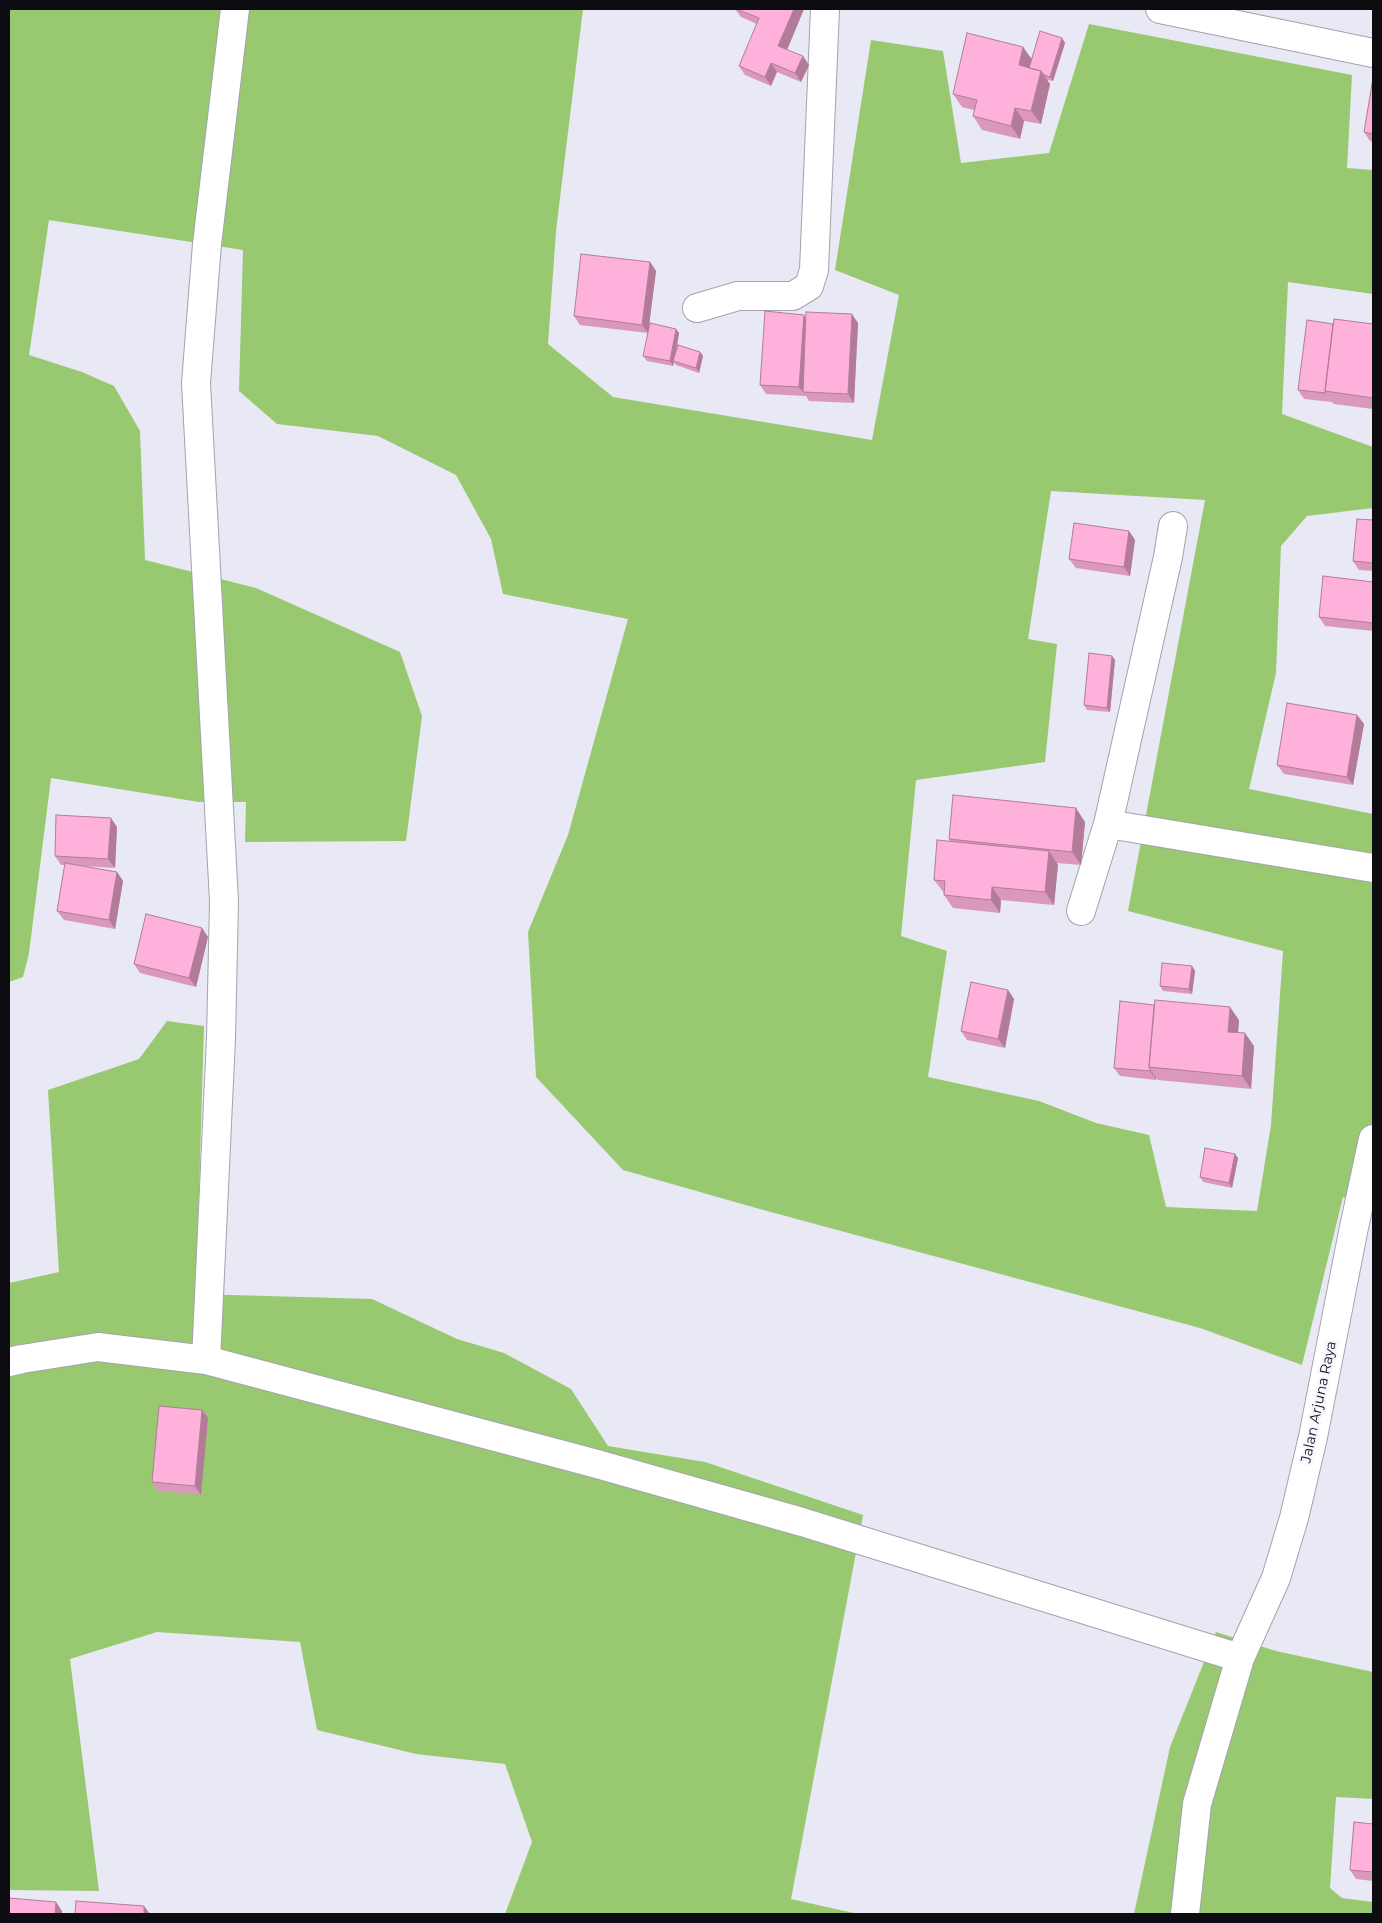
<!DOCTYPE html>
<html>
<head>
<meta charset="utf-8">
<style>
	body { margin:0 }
	#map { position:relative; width:1382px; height:1923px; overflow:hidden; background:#e9e8f5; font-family:Montserrat,sans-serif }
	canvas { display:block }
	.frame { position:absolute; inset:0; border:10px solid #0d0c11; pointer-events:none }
</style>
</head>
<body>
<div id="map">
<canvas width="1382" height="1923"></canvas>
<div class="frame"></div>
</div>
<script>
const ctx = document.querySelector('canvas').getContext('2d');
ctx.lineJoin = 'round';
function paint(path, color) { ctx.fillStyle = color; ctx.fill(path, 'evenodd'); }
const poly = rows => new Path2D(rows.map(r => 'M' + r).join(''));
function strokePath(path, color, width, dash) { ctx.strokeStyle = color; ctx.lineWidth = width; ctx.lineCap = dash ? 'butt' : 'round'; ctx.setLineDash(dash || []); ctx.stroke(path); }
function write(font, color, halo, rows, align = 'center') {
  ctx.font = font + ' Montserrat,sans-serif'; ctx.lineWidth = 5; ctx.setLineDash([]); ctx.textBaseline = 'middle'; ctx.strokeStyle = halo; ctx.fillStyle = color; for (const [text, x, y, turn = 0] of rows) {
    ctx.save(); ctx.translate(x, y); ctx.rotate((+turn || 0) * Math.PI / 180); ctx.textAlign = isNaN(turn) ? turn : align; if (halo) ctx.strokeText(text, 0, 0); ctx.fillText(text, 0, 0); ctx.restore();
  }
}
paint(poly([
	[9,9,583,9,556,231,548,344,613,397,872,440,899,295,835,270,871,40,943,51,961,163,1049,153,1089,24,1352,75,1347,168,1373,170,1373,294,1288,282,1282,414,1373,447,1373,508,1307,516,1281,546,1276,673,1249,789,1373,814,1373,1207,1343,1197,1302,1365,1200,1328,756,1208,623,1170,536,1077,528,932,568,835,628,619,503,594,491,539,456,475,378,436,277,424,239,391,243,250,49,220,29,355,82,372,114,386,140,431,145,560,256,588,400,652,422,716,406,841,245,842,246,802,199,802,51,778,29,953,23,977,9,982],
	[1051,491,1205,500,1128,911,1283,951,1271,1125,1257,1211,1166,1207,1149,1135,1096,1123,1039,1101,928,1077,947,951,901,936,916,780,1045,762,1057,644,1028,639],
	[167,1021,204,1026,196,1294,372,1299,457,1339,504,1353,571,1389,608,1446,705,1462,863,1515,791,1899,858,1914,505,1914,532,1842,505,1764,416,1754,317,1730,300,1642,157,1632,70,1659,99,1891,9,1890,9,1283,59,1272,48,1090,139,1059],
	[1216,1632,1276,1651,1373,1672,1373,1799,1336,1797,1330,1888,1342,1898,1373,1902,1373,1914,1134,1914,1170,1747]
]), '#98c970');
const street = poly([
	[697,308,738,296,793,296,809,286,814,270,825,9],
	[1108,824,1168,557,1173,526],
	[1081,911,1108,824,1373,868],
	[206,1360,221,1038,224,901,196,383,207,244,235,9],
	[9,1362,22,1359,98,1347,206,1360,597,1464,802,1522,1240,1658],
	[1185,1914,1197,1804,1240,1658,1276,1578,1294,1518,1313,1437,1353,1232,1373,1139]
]);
const secondary = poly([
	[1160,9,1373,53]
]);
strokePath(street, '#a3a2ae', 30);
strokePath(secondary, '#a3a2ae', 30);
strokePath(street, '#fff', 28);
strokePath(secondary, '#fff', 28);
paint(poly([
	[735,9,804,9,787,49,809,65,801,82,777,72,771,86,745,75,739,66,757,24,741,17],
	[1062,38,1065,43,1053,81,1047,80,1050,84,1041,124,1024,121,1020,139,982,130,973,116,974,110,962,107,953,94,1023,47,1031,58],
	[1373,78,1373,142,1370,141,1364,132],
	[650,262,656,271,649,326,676,329,679,333,677,348,700,352,703,356,699,373,676,365,674,362,673,366,647,361,643,356,648,333,580,325,574,316],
	[806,317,858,323,854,403,809,401,806,396,766,394,760,385],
	[1333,324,1373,324,1373,409,1334,404,1332,402,1304,399,1298,390],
	[1373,520,1373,571,1359,570,1353,561],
	[1129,531,1135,540,1130,576,1076,568,1069,559],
	[1373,582,1373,631,1325,626,1319,617],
	[1112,656,1115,660,1110,712,1087,710,1084,705],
	[1357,715,1364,724,1353,785,1284,774,1277,765],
	[1085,822,1081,865,1057,863,1058,865,1054,905,1001,900,1000,913,953,908,944,895,944,893,934,880,950,842,949,839],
	[117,827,115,868,83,866,117,872,123,881,115,929,64,920,57,911,65,865,61,865,55,856],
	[202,928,208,937,196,987,140,973,134,964],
	[1192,966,1195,971,1192,994,1163,991,1160,986],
	[1008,990,1014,999,1005,1048,967,1040,961,1031],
	[1239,1020,1238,1033,1254,1046,1251,1089,1158,1080,1156,1078,1156,1080,1120,1076,1114,1068],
	[1238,1158,1232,1188,1203,1182,1200,1177],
	[202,1410,208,1418,201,1495,158,1491,152,1482],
	[1373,1824,1373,1881,1356,1879,1350,1870]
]), '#da98bb');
paint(poly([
	[794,9,804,9,785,55,778,46],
	[1062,38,1065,43,1053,81,1050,77],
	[1023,47,1032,60,1030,71,1019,65],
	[803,56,809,65,801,82,795,73],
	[771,63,777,72,771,86,765,77],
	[1041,71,1050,84,1041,124,1031,111],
	[1015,108,1024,121,1020,139,1011,126],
	[650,262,656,271,648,333,642,325],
	[852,314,858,323,854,403,848,394],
	[804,315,810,324,803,392,799,387],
	[676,329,679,333,674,361,673,361,674,362,673,366,670,361],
	[700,352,703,356,699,373,696,368],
	[1129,531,1135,540,1130,576,1124,567],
	[1112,656,1115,660,1110,712,1107,708],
	[1357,715,1364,724,1353,785,1347,777],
	[1076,808,1085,822,1081,865,1072,852],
	[111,818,117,827,115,868,108,859],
	[1049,851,1058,865,1054,905,1045,892],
	[117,872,123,881,115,929,109,920],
	[992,887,1001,900,1000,913,991,900],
	[202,928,208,937,196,987,189,978],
	[1192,966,1195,971,1192,994,1189,989],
	[1008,990,1014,999,1005,1048,998,1039],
	[1230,1007,1239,1020,1237,1045,1228,1032],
	[1245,1033,1254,1046,1251,1089,1242,1076],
	[1150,1069,1156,1078,1156,1080,1150,1071],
	[1235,1154,1238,1158,1232,1188,1229,1183],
	[202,1410,208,1418,201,1495,195,1486],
	[56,1902,62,1911,62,1914,55,1914],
	[144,1906,150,1914,144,1914]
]), '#b27c99');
const building = poly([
	[736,9,794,9,778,46,803,56,795,73,771,63,765,77,739,66,759,18,736,9],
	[1040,31,1062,38,1050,77,1044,75,1041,71,1029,68,1040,31],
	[967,33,1023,47,1019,65,1041,71,1031,111,1015,108,1011,126,973,116,977,100,953,94,967,33],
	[1373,78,1373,134,1364,132,1373,78],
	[581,254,650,262,642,325,574,316,581,254],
	[765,311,804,315,799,387,760,385,765,311],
	[806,312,852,314,848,394,803,392,806,312],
	[1334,319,1373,324,1373,398,1325,391,1334,319],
	[1307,320,1333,324,1325,391,1326,393,1298,390,1307,320],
	[650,323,676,329,670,361,643,356,650,323],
	[678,345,700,352,696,368,673,361,678,345],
	[1357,519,1373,520,1373,563,1353,561,1357,519],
	[1074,523,1129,531,1124,567,1069,559,1074,523],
	[1323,576,1373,582,1373,623,1319,617,1323,576],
	[1089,653,1112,656,1107,708,1084,705,1089,653],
	[1287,703,1357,715,1347,777,1277,765,1287,703],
	[953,795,1076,808,1072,852,949,839,953,795],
	[56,815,111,818,108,859,55,856,56,815],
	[937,840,1049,851,1045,892,992,887,991,900,944,895,945,881,934,880,937,840],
	[65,863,117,872,109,920,57,911,65,863],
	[146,914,202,928,189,978,134,964,146,914],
	[1162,963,1192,966,1189,989,1160,986,1162,963],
	[971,982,1008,990,998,1039,961,1031,971,982],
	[1155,1000,1230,1007,1228,1032,1245,1033,1242,1076,1149,1067,1155,1000],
	[1120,1001,1154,1005,1149,1067,1150,1069,1150,1071,1114,1068,1120,1001],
	[1205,1148,1235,1154,1229,1183,1200,1177,1205,1148],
	[159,1406,202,1410,195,1486,152,1482,159,1406],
	[1354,1822,1373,1824,1373,1872,1350,1870,1354,1822],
	[9,1898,56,1902,55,1914,9,1914,9,1898],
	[76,1901,144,1906,144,1914,75,1914,76,1901]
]);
paint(building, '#feb1da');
strokePath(building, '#b27c99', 1);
write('14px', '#0d0c11', '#f7f6fe', [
	["Jalan Arjuna Raya",1319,1402,-78]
]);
</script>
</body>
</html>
